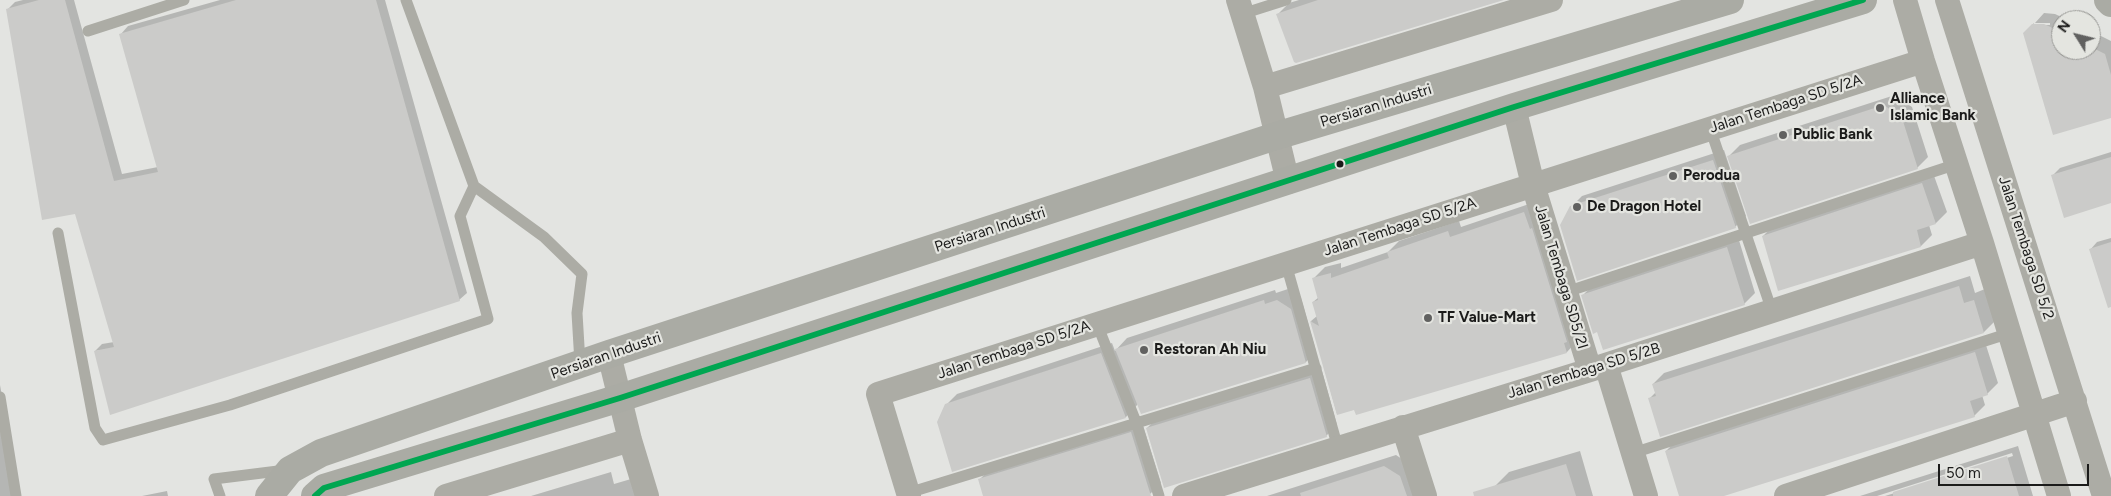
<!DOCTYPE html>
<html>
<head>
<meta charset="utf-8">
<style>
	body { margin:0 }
	#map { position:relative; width:2111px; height:496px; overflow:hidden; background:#e3e4e1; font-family:Figtree,sans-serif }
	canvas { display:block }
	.north { position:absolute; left:2051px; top:10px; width:50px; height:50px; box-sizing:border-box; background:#e4e5e0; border:1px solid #949491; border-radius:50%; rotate:306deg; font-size:14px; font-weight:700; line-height:20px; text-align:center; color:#1b1b1a }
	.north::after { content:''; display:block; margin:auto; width:18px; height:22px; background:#616160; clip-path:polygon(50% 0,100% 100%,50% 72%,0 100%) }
	.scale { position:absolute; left:1938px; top:464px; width:151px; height:22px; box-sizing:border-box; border:2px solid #1b1b1a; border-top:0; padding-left:6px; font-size:15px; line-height:18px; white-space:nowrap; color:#1b1b1a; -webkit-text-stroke:4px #e4e5e0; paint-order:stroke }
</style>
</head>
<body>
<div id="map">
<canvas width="2111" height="496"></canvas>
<div class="north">N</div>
<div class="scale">50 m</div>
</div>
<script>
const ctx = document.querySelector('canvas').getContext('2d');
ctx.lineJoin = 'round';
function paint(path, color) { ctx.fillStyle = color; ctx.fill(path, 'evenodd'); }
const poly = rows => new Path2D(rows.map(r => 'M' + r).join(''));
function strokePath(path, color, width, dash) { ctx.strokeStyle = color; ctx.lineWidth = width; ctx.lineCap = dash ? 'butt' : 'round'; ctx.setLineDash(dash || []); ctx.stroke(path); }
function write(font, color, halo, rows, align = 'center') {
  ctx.font = font + ' Figtree,sans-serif'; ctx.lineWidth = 4.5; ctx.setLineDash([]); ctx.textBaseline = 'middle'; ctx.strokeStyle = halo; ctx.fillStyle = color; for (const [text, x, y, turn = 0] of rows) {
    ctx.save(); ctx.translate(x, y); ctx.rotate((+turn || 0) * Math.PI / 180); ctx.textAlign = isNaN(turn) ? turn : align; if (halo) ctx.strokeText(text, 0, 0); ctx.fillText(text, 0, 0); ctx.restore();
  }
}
paint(poly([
	[23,0,74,0,122,174,158,167,121,34,128,26,220,0,385,0,467,293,459,300,95,351,102,344,114,342,76,212,7,10,15,2],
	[1299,0,1499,0,1278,14,1289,3],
	[2044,13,2055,14,2068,20,2061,20,2061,50,2091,50,2091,31,2111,41,2111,117,2025,33,2034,23,2034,25,2050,25,2050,23,2035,23],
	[1895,95,1912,107,1928,157,1917,168,1729,156,1740,145],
	[1724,150,1746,216,1735,227,1571,207,1582,196],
	[2111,152,2111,202,2053,175,2060,168],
	[1933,173,1947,212,1936,223,1929,225,1932,235,1921,246,1763,236,1774,225],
	[1535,202,1577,341,1567,352,1337,414,1311,321,1317,316,1313,302,1319,297,1314,278,1325,267,1341,263,1341,268,1388,252,1399,241,1459,221,1461,227],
	[1738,237,1755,293,1744,304,1583,295,1594,284],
	[2111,238,2111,295,2090,250,2097,242],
	[1970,276,1975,293,1985,289,1995,321,1984,332,1649,399,1656,392,1653,384,1664,373],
	[1288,289,1301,298,1316,351,1306,362,1138,404,1126,417,953,470,946,405,957,394,1112,343,1115,351,1127,338,1275,290,1276,293],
	[1985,342,1998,383,1987,394,1982,395,1985,405,1974,416,1721,496,1688,496,1666,451,1677,440],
	[1321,367,1337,425,1326,436,1147,428,1158,417],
	[0,385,2,396,21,496,0,496],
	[1142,422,1161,483,1150,494,1144,496,984,496,979,480,990,469],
	[2018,446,2033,496,1885,496,2013,456,2012,453,1877,496,1860,496],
	[1580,451,1593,496,1498,496,1495,486,1509,472],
	[1396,455,1411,465,1421,496,1267,496],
	[611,472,614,484,631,479,636,496,531,496],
	[167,491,168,496,142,496]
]), '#0003');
paint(poly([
	[39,0,65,0,114,181,158,172,119,34,236,0,376,0,460,301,110,415,94,351,114,347,75,214,42,220,6,9],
	[1318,0,1504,0,1296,63,1294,62,1276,14],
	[2032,24,2044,24,2061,32,2061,50,2091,50,2091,47,2105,54,2111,75,2111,118,2053,135,2023,33],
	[1884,105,1902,118,1918,169,1750,224,1727,156],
	[2111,157,2111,203,2064,218,2051,175],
	[1713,160,1736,228,1577,281,1560,225,1570,206],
	[1922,183,1936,224,1917,230,1921,247,1778,291,1762,236],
	[1524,212,1530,229,1532,228,1567,342,1564,343,1567,353,1356,415,1354,410,1337,415,1310,321,1319,326,1312,302,1318,300,1312,278,1331,273,1331,278,1389,258,1387,252,1448,231,1450,237],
	[2111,242,2111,307,2108,308,2089,249],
	[1727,247,1745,305,1603,350,1597,332,1593,334,1581,295],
	[1959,286,1964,303,1974,300,1984,333,1660,437,1648,398,1656,396,1652,384],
	[1264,300,1265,304,1277,300,1291,309,1306,363,1141,414,1115,349],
	[1975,352,1988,395,1970,401,1975,417,1724,496,1679,496,1665,451],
	[1101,353,1126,418,952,472,937,422,945,404],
	[1310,378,1327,437,1164,488,1146,428],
	[1131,432,1151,496,983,496,978,479],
	[2007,456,2019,496,1893,496,1893,492],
	[1566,464,1576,496,1474,496,1473,492],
	[1384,466,1400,476,1407,496,1301,496,1300,493]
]), '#cbcbc9');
strokePath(poly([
	[406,0,474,186,544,237,582,274,577,313,580,363],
	[1242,14,1286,0],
	[88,31,184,0],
	[1710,128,1772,311],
	[58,233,95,428,103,440,230,405,488,319,460,216,474,186],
	[1286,264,1338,448],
	[1566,292,1957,164],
	[1097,324,1136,422,1159,496],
	[0,397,16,496],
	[1633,453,2010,333],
	[908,493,1316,368],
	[220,496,214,479,286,470]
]), '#acaca5', 11);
strokePath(poly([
	[1238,0,1265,87,1288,182],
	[1905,0,1923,61,1982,243,2059,496],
	[1947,0,2104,496],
	[1265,87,1551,0],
	[1514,107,1533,185,1590,370],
	[609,354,630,440,647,496],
	[1606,365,1646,496],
	[1403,427,1425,496],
	[446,496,630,440],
	[909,496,878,394,1923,61],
	[1184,496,1590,370,1982,243],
	[1786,496,2075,401]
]), '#acaca5', 24);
strokePath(poly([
	[2108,0,2111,3],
	[269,496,290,470,321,453,609,354,1276,136,1730,0],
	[315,496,324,488,620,398,1514,107,1863,0]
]), '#aaaba4', 28);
strokePath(poly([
	[315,496,324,488,620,398,1514,107,1863,0]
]), '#00a651', 6);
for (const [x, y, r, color] of [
	[1880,108,5,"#616160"],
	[1783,135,5,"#616160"],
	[1340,164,4.5,"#1b1b1a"],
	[1673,176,5,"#616160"],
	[1577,207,5,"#616160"],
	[1428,318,5,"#616160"],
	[1144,350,5,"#616160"]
]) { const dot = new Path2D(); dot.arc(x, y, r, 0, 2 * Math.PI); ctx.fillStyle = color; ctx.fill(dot); strokePath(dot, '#e4e5e0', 2); }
write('bold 15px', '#1b1b1a', '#e4e5e0', [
	["Alliance",1890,99],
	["Islamic Bank",1890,116],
	["Public Bank",1793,135],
	["Perodua",1683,176],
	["De Dragon Hotel",1587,207],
	["TF Value-Mart",1438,318],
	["Restoran Ah Niu",1154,350]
], 'left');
write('15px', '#1b1b1a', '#e4e5e0', [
	["Jalan Tembaga SD 5/2A",1786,104,-18],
	["Persiaran Industri",1376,106,-17],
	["Jalan Tembaga SD 5/2A",1400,227,-18],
	["Persiaran Industri",990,230,-18],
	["Jalan Tembaga SD 5/2",2026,248,72],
	["Jalan Tembaga SD5/2I",1561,277,73],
	["Jalan Tembaga SD 5/2A",1014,350,-18],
	["Persiaran Industri",606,356,-19],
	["Jalan Tembaga SD 5/2B",1584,371,-17]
]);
</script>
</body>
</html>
